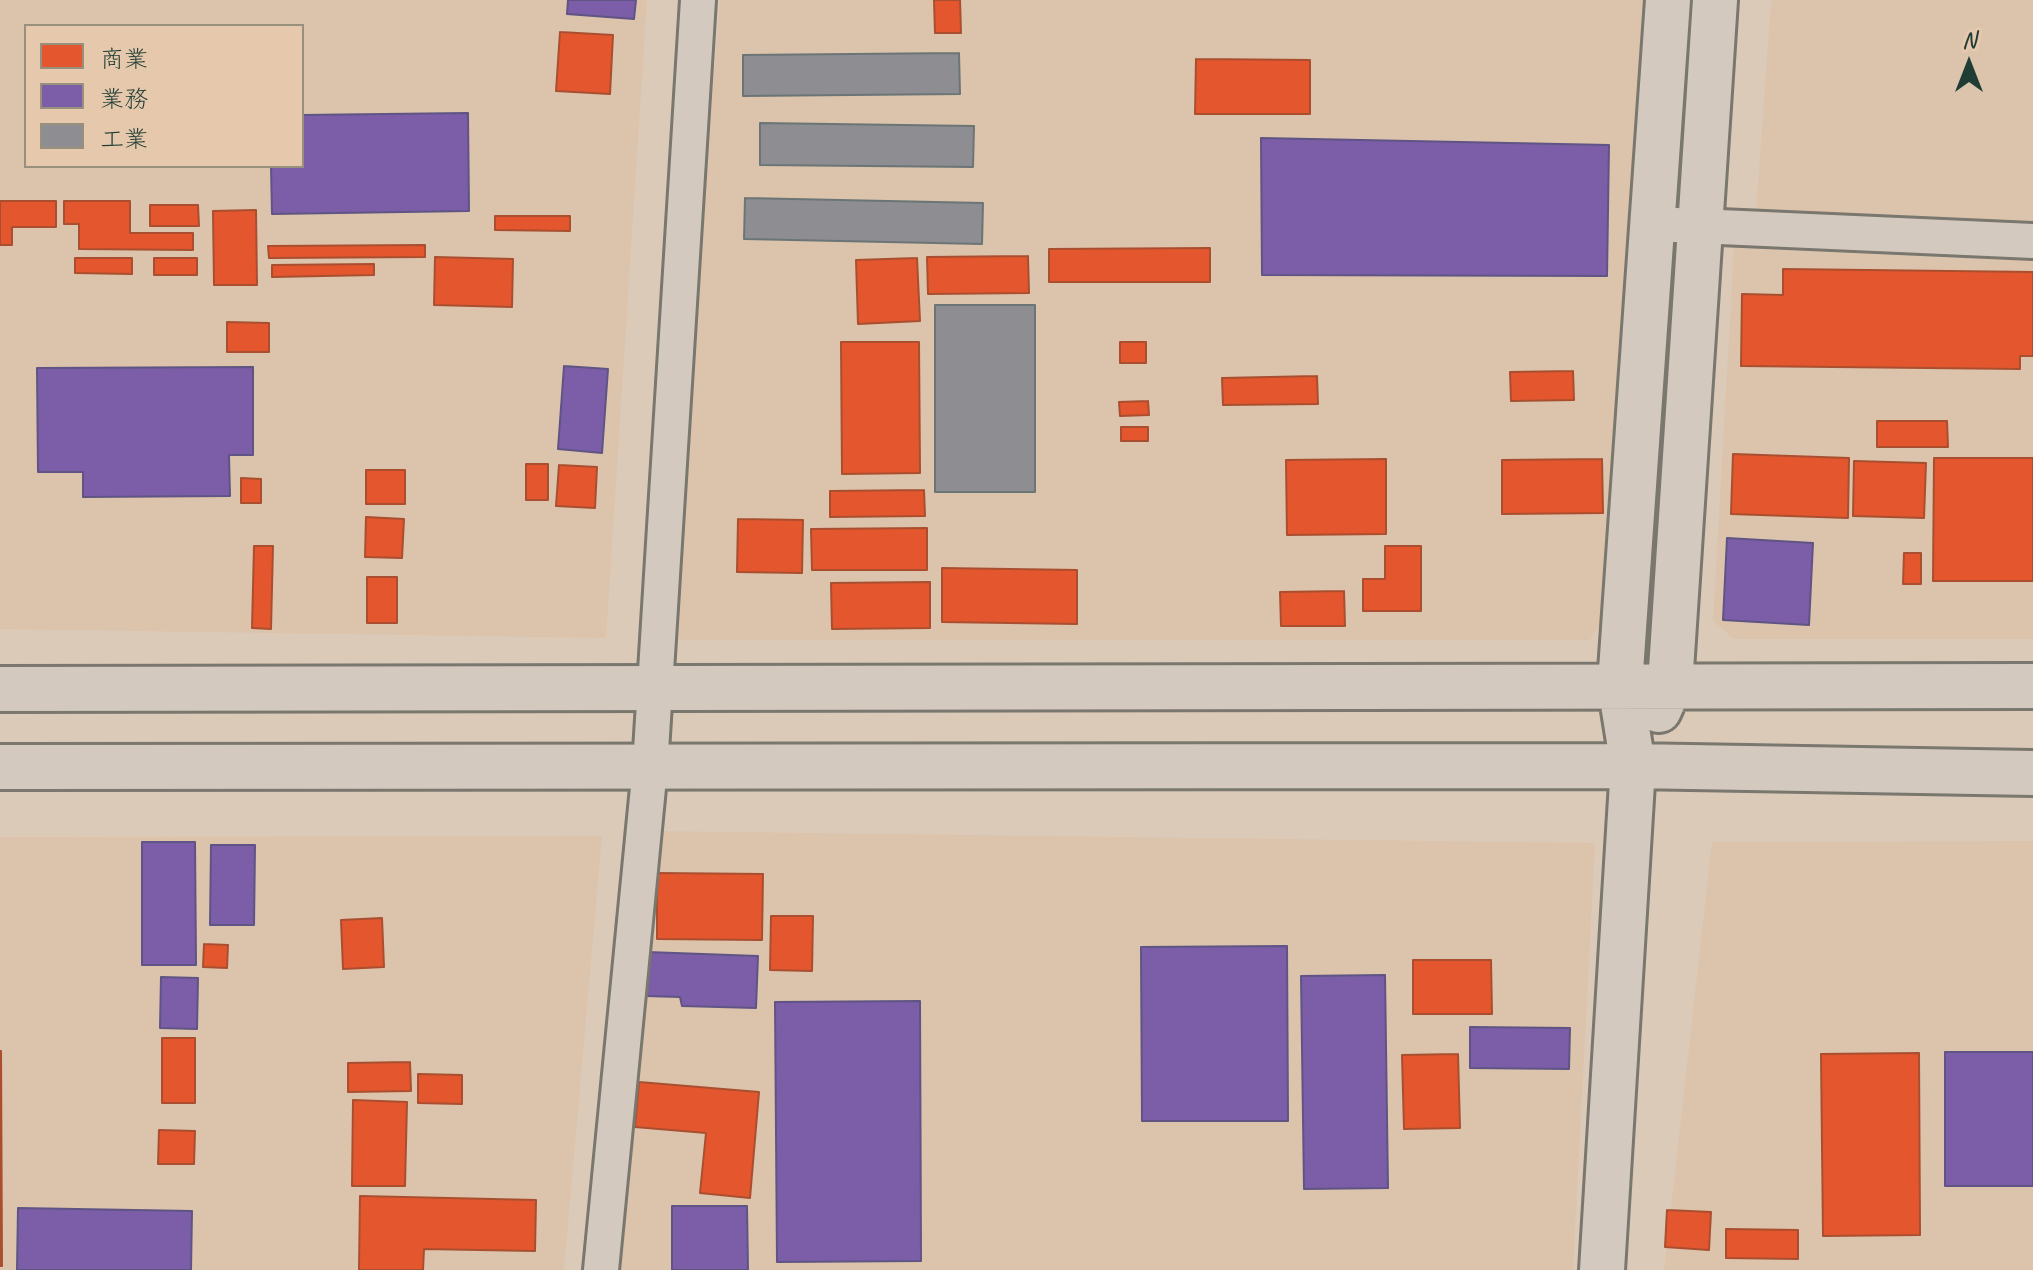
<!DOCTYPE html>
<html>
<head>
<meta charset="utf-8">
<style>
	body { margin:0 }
	#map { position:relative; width:2033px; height:1270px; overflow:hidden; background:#dccab9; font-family:Caveat,"Klee One",sans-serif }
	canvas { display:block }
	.legend { position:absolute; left:24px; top:24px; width:280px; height:144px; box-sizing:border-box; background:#e6c8ac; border:2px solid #96907c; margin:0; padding:10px 14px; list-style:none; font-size:24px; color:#1f3d34 }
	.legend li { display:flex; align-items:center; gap:16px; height:40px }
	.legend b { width:40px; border:2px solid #96907c }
	.north { position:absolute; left:1929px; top:24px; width:80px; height:80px; -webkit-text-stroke:6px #e6c8ac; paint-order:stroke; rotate:0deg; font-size:22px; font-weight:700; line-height:32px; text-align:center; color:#1f3d34 }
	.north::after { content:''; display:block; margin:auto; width:28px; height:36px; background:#1f3d34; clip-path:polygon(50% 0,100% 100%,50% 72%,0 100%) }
</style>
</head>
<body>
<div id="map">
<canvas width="2033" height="1270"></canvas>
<ul class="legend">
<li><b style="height:22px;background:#e4572e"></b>商業</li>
<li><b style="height:22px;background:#7b5ea7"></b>業務</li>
<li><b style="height:22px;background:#8d8d92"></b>工業</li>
</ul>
<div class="north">N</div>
</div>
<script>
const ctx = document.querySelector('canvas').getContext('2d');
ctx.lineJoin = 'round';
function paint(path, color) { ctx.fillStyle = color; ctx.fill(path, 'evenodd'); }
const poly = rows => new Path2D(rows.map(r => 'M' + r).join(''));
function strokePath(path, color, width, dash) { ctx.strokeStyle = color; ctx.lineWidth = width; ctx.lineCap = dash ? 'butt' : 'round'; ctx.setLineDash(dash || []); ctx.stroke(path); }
paint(poly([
	[0,0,647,0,606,638,0,629],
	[26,26,302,26,302,166,26,166],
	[720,0,1655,0,1606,613,1590,640,670,640],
	[1771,0,2033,0,2033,224,1756,213],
	[1734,248,2033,261,2033,639,1733,639,1713,620],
	[654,831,1595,843,1573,1270,619,1270],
	[602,836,564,1270,0,1270,0,837],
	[2033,841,2033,1270,1664,1270,1712,842]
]), '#dcc3ab');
const shops = poly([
	[934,0,960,0,961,33,935,33,934,0],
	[560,32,613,35,610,94,556,91,560,32],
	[1196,59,1310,60,1310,114,1195,114,1196,59],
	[0,201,56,201,56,227,12,227,12,245,0,245,0,201],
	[64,201,130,201,130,233,193,233,193,250,79,249,79,224,64,224,64,201],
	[150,205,198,205,199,226,150,226,150,205],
	[256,210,257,285,214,285,213,211,256,210],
	[495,216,570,216,570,231,495,230,495,216],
	[425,245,425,257,269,258,268,246,425,245],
	[1210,248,1210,282,1049,282,1049,249,1210,248],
	[1028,256,1029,293,928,294,927,257,1028,256],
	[435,257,513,259,512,307,434,305,435,257],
	[75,258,132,258,132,274,75,273,75,258],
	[154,258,197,258,197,275,154,275,154,258],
	[917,258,920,321,858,324,856,260,917,258],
	[374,264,374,275,272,277,272,265,374,264],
	[1783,269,2033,272,2033,356,2020,356,2020,369,1741,366,1742,294,1783,295,1783,269],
	[227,322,269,323,269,352,227,352,227,322],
	[841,342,919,342,920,473,842,474,841,342],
	[1120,342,1146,342,1146,363,1120,363,1120,342],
	[1573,371,1574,400,1511,401,1510,372,1573,371],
	[1317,376,1318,404,1223,405,1222,378,1317,376],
	[1148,401,1149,415,1120,416,1119,402,1148,401],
	[1877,421,1947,421,1948,447,1877,447,1877,421],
	[1121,427,1148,427,1148,441,1121,441,1121,427],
	[1733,454,1849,458,1848,518,1731,514,1733,454],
	[1934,458,2033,458,2033,581,1933,581,1934,458],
	[1386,459,1386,534,1287,535,1286,460,1386,459],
	[1602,459,1603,513,1502,514,1502,460,1602,459],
	[1854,461,1926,463,1924,518,1853,516,1854,461],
	[526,464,548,464,548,500,526,500,526,464],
	[559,465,597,467,595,508,556,506,559,465],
	[366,470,405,470,405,504,366,504,366,470],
	[241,478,261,479,261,503,241,503,241,478],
	[924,490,925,516,830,517,830,491,924,490],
	[366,517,404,519,402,558,365,557,366,517],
	[738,519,803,520,802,573,737,572,738,519],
	[927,528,927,570,812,570,811,529,927,528],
	[254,546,273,546,271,629,252,628,254,546],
	[1385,546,1421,546,1421,611,1363,611,1363,579,1385,579,1385,546],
	[1904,553,1921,553,1921,584,1903,584,1904,553],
	[942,568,1077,570,1077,624,942,622,942,568],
	[367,577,397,577,397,623,367,623,367,577],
	[930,582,930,628,832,629,831,583,930,582],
	[1344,591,1345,626,1281,626,1280,592,1344,591],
	[657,873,763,874,762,940,657,939,657,873],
	[771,916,813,916,812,971,770,970,771,916],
	[382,918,384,967,343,969,341,920,382,918],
	[204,944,228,945,227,968,203,967,204,944],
	[1413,960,1491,960,1492,1014,1413,1014,1413,960],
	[162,1038,195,1038,195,1103,162,1103,162,1038],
	[0,1051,1,1051,2,1266,0,1266,0,1051],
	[1919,1053,1920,1235,1823,1236,1821,1054,1919,1053],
	[1458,1054,1460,1128,1404,1129,1402,1055,1458,1054],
	[410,1062,411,1091,348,1092,348,1063,410,1062],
	[418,1074,462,1075,462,1104,418,1103,418,1074],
	[639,1082,759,1092,750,1198,700,1193,706,1133,635,1127,639,1082],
	[353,1100,407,1102,405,1186,352,1186,353,1100],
	[159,1130,195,1131,194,1164,158,1164,159,1130],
	[360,1196,536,1200,535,1251,424,1249,423,1270,359,1270,360,1196],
	[1667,1210,1711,1212,1709,1250,1665,1247,1667,1210],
	[1726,1229,1798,1230,1798,1259,1726,1258,1726,1229]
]);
paint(shops, '#e4572e');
strokePath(shops, '#a94f30', 2);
const offices = poly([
	[568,0,636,0,634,19,567,14,568,0],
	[468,113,469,211,272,214,271,166,302,166,302,115,468,113],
	[1261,138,1609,145,1607,276,1262,275,1261,138],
	[564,366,608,369,602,453,558,449,564,366],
	[253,367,253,455,229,455,230,496,83,497,83,472,38,472,37,368,253,367],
	[1727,538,1813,543,1809,625,1723,620,1727,538],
	[142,842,195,842,196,965,142,965,142,842],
	[211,845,255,845,254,925,210,925,211,845],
	[1287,946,1288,1121,1142,1121,1141,947,1287,946],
	[647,952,758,956,756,1008,682,1006,680,997,646,996,647,952],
	[1385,975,1388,1188,1304,1189,1301,976,1385,975],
	[161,977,198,978,197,1029,160,1028,161,977],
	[920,1001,921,1261,777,1262,775,1002,920,1001],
	[1470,1027,1570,1028,1569,1069,1470,1068,1470,1027],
	[1945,1052,2033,1052,2033,1186,1945,1186,1945,1052],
	[672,1206,747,1206,748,1270,672,1270,672,1206],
	[18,1208,192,1211,191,1270,17,1270,18,1208]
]);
paint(offices, '#7b5ea7');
strokePath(offices, '#5f5484', 2);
const industry = poly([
	[959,53,960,94,743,96,743,55,959,53],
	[760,123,974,126,973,167,760,165,760,123],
	[745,198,983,203,982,244,744,239,745,198],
	[935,305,1035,305,1035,492,935,492,935,305]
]);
paint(industry, '#8d8d92');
strokePath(industry, '#6c7576', 2);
const street = poly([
	[1653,224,2033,241],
	[601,1270,650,767,698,0]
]);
const secondary = poly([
	[0,689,2033,686],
	[1659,710,1670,685,1715,0],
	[0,767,1633,766,2033,773],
	[1602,1270,1633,766,1620,685,1668,0]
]);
strokePath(street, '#7a776e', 40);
strokePath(secondary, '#7a776e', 50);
strokePath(street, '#d4c9be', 34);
strokePath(secondary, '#d4c9be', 44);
</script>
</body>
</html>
